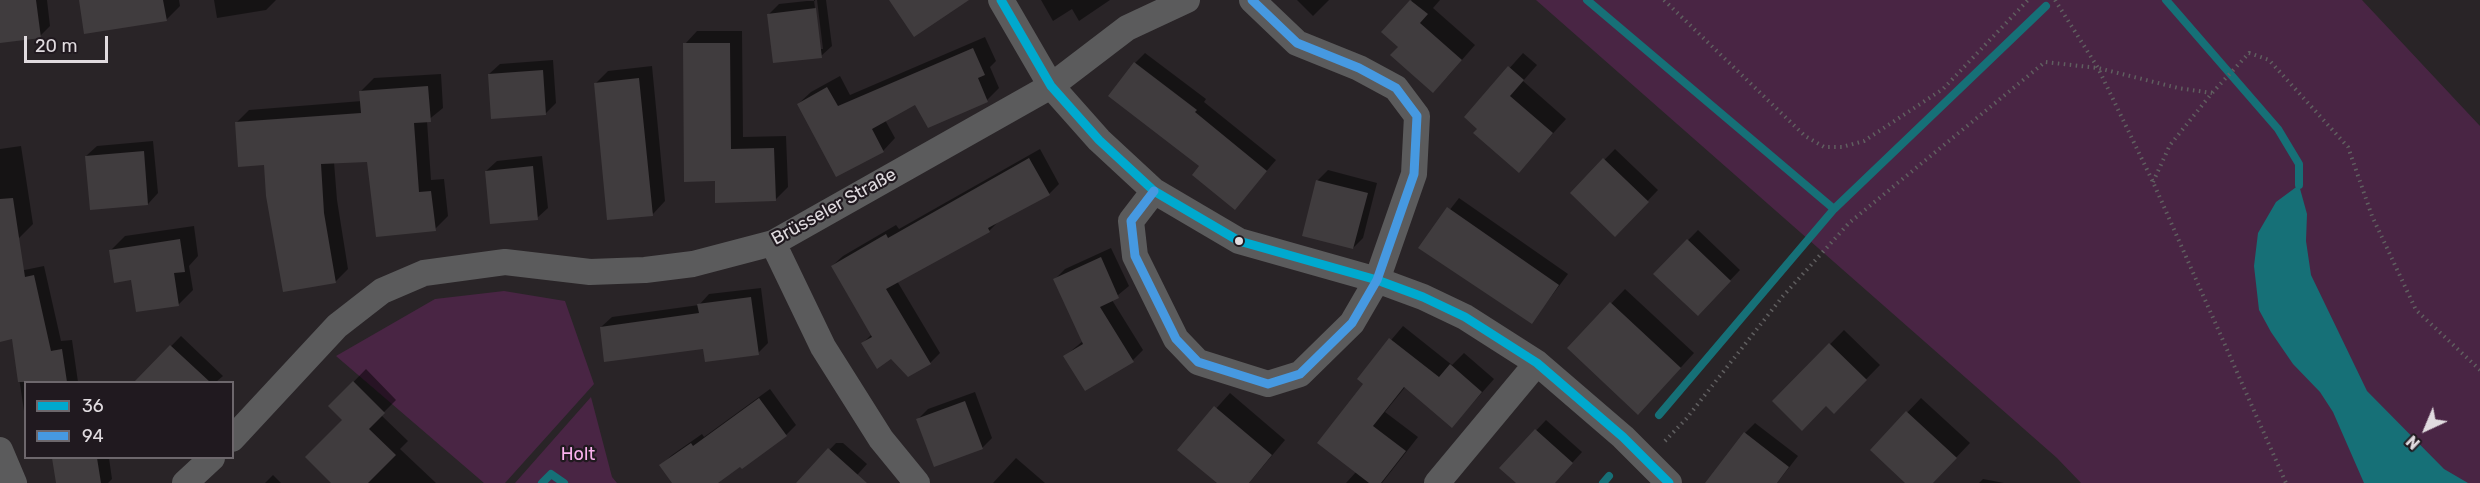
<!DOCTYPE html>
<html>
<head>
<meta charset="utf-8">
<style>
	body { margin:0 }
	#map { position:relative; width:2480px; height:483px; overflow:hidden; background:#292427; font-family:Rubik,sans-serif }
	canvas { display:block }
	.legend { position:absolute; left:24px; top:381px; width:210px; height:78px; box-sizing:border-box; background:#20191f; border:2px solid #6d676c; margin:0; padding:8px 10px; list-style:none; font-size:18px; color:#e0dbdf }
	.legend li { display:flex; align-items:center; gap:12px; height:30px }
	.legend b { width:30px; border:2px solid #6d676c }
	.north { position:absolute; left:2396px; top:399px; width:60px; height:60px; -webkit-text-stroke:4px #20191f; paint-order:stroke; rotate:224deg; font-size:16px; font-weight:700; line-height:24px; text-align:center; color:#e0dbdf }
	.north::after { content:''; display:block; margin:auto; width:21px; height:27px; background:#e0dbdf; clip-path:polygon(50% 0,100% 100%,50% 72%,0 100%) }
	.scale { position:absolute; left:24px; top:36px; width:84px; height:27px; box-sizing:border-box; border:3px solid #e0dbdf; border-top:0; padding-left:8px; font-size:18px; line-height:21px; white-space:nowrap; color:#e0dbdf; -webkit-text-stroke:4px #20191f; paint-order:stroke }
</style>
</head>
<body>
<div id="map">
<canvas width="2480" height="483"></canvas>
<ul class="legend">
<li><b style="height:8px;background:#00a9ce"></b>36</li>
<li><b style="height:8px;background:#4699e1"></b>94</li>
</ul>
<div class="north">N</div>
<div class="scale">20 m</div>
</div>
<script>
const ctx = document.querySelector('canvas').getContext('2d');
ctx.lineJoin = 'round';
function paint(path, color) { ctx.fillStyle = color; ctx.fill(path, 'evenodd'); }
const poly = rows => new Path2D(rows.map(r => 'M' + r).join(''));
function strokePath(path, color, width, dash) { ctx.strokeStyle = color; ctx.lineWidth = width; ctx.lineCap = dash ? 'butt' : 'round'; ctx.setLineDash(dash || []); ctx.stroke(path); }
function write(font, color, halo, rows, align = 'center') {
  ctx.font = font + ' Rubik,sans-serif'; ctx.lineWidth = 4.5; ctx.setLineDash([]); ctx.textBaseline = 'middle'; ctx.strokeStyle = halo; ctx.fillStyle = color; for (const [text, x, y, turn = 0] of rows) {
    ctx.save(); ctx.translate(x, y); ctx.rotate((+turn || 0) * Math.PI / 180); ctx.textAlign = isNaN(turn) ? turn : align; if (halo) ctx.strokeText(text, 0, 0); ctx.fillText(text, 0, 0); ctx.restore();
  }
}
paint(poly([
	[1536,0,2362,0,2480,126,2480,483,2081,483,2057,458],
	[504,291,565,301,594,384,505,483,484,483,336,356,435,299],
	[591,397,612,477,617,483,515,483]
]), '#492544');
paint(poly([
	[2299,185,2307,214,2306,241,2311,275,2367,391,2444,469,2468,483,2364,483,2333,412,2320,392,2293,364,2271,332,2259,310,2254,266,2258,233,2276,202]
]), '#167077');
paint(poly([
	[0,0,47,0,50,26,40,36,0,41],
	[80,0,179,0,180,6,166,20],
	[214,0,276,0,266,10,217,18],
	[814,0,820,49,823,49,817,0,826,0,832,46,821,56,769,14,779,4,816,0],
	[1041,0,1110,0,1079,21,1072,9,1053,21],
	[1297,0,1329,0,1313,16],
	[1412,0,1440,0,1433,8,1475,45,1447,77,1400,46,1383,32],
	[697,31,742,31,743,137,786,136,788,187,775,200,716,180,685,44],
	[985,37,996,61,990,67,999,88,987,100,916,103,885,120,895,138,883,151,798,104,811,92,840,76,850,95],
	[1145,53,1206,99,1204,102,1276,160,1235,208,1201,165,1135,63],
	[1523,53,1537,65,1523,81,1566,119,1519,171,1466,117],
	[553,60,556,103,545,114,489,74,500,64],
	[652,66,665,201,653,214,595,84,608,71],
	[441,74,443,108,427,121,431,180,444,179,448,216,435,229,368,160,334,162,337,200,348,269,335,282,265,163,236,123,249,110,362,101,361,91,374,78],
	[153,141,158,193,148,204,86,156,97,146],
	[21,146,33,224,19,238,0,241,0,149],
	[1040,149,1059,184,1049,194,999,221,989,231,897,281,940,353,930,363,892,357,863,343,872,334,832,266,843,256,896,225,899,229],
	[1615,149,1658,190,1615,235,1572,193],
	[542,156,548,208,537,218,486,171,497,161],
	[1328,170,1377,183,1363,238,1353,248,1304,235,1318,180],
	[1459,198,1568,274,1532,322,1420,248],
	[194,226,198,256,189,266,193,290,179,304,132,278,111,250,125,236],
	[1698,230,1740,270,1698,314,1655,274],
	[1111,248,1129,286,1112,300,1143,350,1133,360,1065,356,1083,341,1055,279,1065,269],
	[44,266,61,341,72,340,78,382,26,382,24,411,13,337,0,340,0,275],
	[761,288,768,343,758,353,704,347,601,327,612,317,699,305,709,294],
	[1625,289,1694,353,1652,399,1569,348],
	[1403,326,1452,365,1464,353,1494,379,1464,413,1406,386,1385,412,1418,437,1382,483,1346,483,1356,472,1365,384,1359,378],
	[1844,330,1880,365,1834,412,1826,404,1774,401],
	[181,336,223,376,216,382,136,382],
	[366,369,396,400,381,415,408,441,400,449,436,483,333,483,344,420,330,406],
	[770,389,796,425,786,435,716,483,674,483,661,465,672,455,702,434,704,437],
	[975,392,992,438,982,448,918,419,928,409],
	[1230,393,1285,440,1249,483,1219,483,1179,450],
	[1921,398,1970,443,1932,483,1907,483,1872,450],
	[1546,420,1582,452,1554,483,1518,483,1501,468],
	[1755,423,1798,456,1777,483,1724,483,1745,433],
	[836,443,843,443,867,464,850,483,798,483],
	[53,458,109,458,112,479,108,483,57,483],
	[1016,458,1045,483,993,483],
	[273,475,281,483,265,483],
	[1983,479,2004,483,1979,483]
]), '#0007');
strokePath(poly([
	[1587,0,1834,209],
	[2166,0,2278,129,2299,164,2299,185],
	[1659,415,1834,209,2046,6],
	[542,483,551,474,564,483],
	[1603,483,1609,476]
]), '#167077', 8);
paint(poly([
	[0,0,36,0,41,38,0,43],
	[79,0,163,0,167,21,84,34],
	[889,0,969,0,914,37],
	[1410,0,1428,14,1420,23,1462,60,1433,93,1390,55,1398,47,1381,32],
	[816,8,822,58,773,63,767,14],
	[683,43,730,43,731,149,774,148,776,201,715,203,715,181,684,182],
	[973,48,985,75,978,78,988,102,928,128,915,105,872,129,884,152,836,177,797,104,827,87,838,106],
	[1134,62,1197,110,1195,112,1267,171,1235,210,1192,175,1199,166,1108,96],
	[1508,66,1524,80,1510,96,1553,133,1519,173,1473,133,1477,129,1464,117],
	[543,70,546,115,491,119,488,74],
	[639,78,653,216,607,220,594,83],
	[428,86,431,122,414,123,419,192,431,191,436,231,376,237,367,162,321,164,324,213,336,283,283,292,266,196,264,165,238,167,235,122,361,113,359,91],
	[144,151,148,205,90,210,85,156],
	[1029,158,1050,195,988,228,990,232,886,289,931,364,908,377,891,359,877,369,861,343,872,337,831,266,886,234,888,238],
	[1603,158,1649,202,1615,237,1570,193],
	[533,166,538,220,490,224,485,171],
	[1316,180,1368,193,1353,249,1302,236],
	[13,198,25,277,34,275,51,351,62,349,67,382,18,382,12,339,0,342,0,199],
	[1447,207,1559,285,1532,324,1418,248],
	[180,239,185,272,174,273,179,306,136,312,131,280,114,283,109,250],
	[1687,239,1731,281,1698,316,1653,274],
	[1101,257,1119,298,1100,307,1134,362,1085,391,1063,356,1083,344,1053,279],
	[751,297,759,355,705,362,703,349,604,362,600,327,699,313,697,304],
	[1610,302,1681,368,1638,415,1567,348],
	[1389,338,1439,377,1450,364,1482,392,1452,428,1404,387,1373,426,1406,451,1381,483,1369,483,1317,443,1363,384,1357,379],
	[1829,343,1867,380,1834,414,1826,406,1802,431,1772,401],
	[170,345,210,382,134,382],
	[353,381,385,413,369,429,396,455,368,483,331,483,305,457,342,420,328,406],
	[759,398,787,436,742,469,740,467,718,483,672,483,659,465,691,443,693,446],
	[965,401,983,449,934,467,916,419],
	[1214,406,1272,455,1249,483,1217,483,1177,450],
	[1906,411,1957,458,1933,483,1905,483,1870,450],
	[1535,429,1573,463,1555,483,1516,483,1499,468],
	[1744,432,1789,467,1777,483,1705,483],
	[828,448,867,483,796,483],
	[52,458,97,458,101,483,56,483]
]), '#403c3e');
strokePath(poly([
	[1664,0,1805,136,1824,147,1842,147,1864,141,1943,89,2028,0],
	[2055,0,2098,68,2153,182,2286,483],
	[2153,182,2170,145,2212,93,2249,53,2269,60,2348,147,2372,216,2416,310,2480,370],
	[1665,441,1686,419,1783,296,1849,223,2045,62,2098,68,2178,88,2212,93]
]), '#605f60', 4, [1.5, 4.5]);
strokePath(poly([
	[1001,0,1051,86,1099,140,1154,191,1239,241,1377,280,1423,297,1465,317,1537,363,1623,437,1669,483],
	[1154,191,1131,221,1135,256,1176,339,1198,362,1268,384,1300,374,1352,323,1377,280,1414,174,1417,116,1396,88,1359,68,1297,43,1252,0],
	[773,243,823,347,881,439,917,483],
	[232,439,337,326,382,291,424,273,505,262,590,272,645,270,693,264,773,243,1051,86,1127,28,1187,0],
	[0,450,14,483],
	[185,483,212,458],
	[1437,483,1537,363]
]), '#5b5b5c', 26);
strokePath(poly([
	[1001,0,1051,86,1099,140,1154,191,1239,241,1377,280,1423,297,1465,317,1537,363,1623,437,1669,483]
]), '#00a9ce', 9);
strokePath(poly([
	[1154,191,1131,221,1135,256,1176,339,1198,362,1268,384,1300,374,1352,323,1377,280,1414,174,1417,116,1396,88,1359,68,1297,43,1252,0]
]), '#4699e1', 9);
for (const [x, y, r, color] of [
	[1239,241,5,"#e0dbdf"]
]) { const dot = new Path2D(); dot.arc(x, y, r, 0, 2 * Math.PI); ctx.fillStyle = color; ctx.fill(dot); strokePath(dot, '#20191f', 2); }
write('18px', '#e0dbdf', '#20191f', [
	["Brüsseler Straße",834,207,-29]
]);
write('18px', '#fab1ee', '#20191f', [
	["Holt",578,455]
]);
</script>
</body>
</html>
